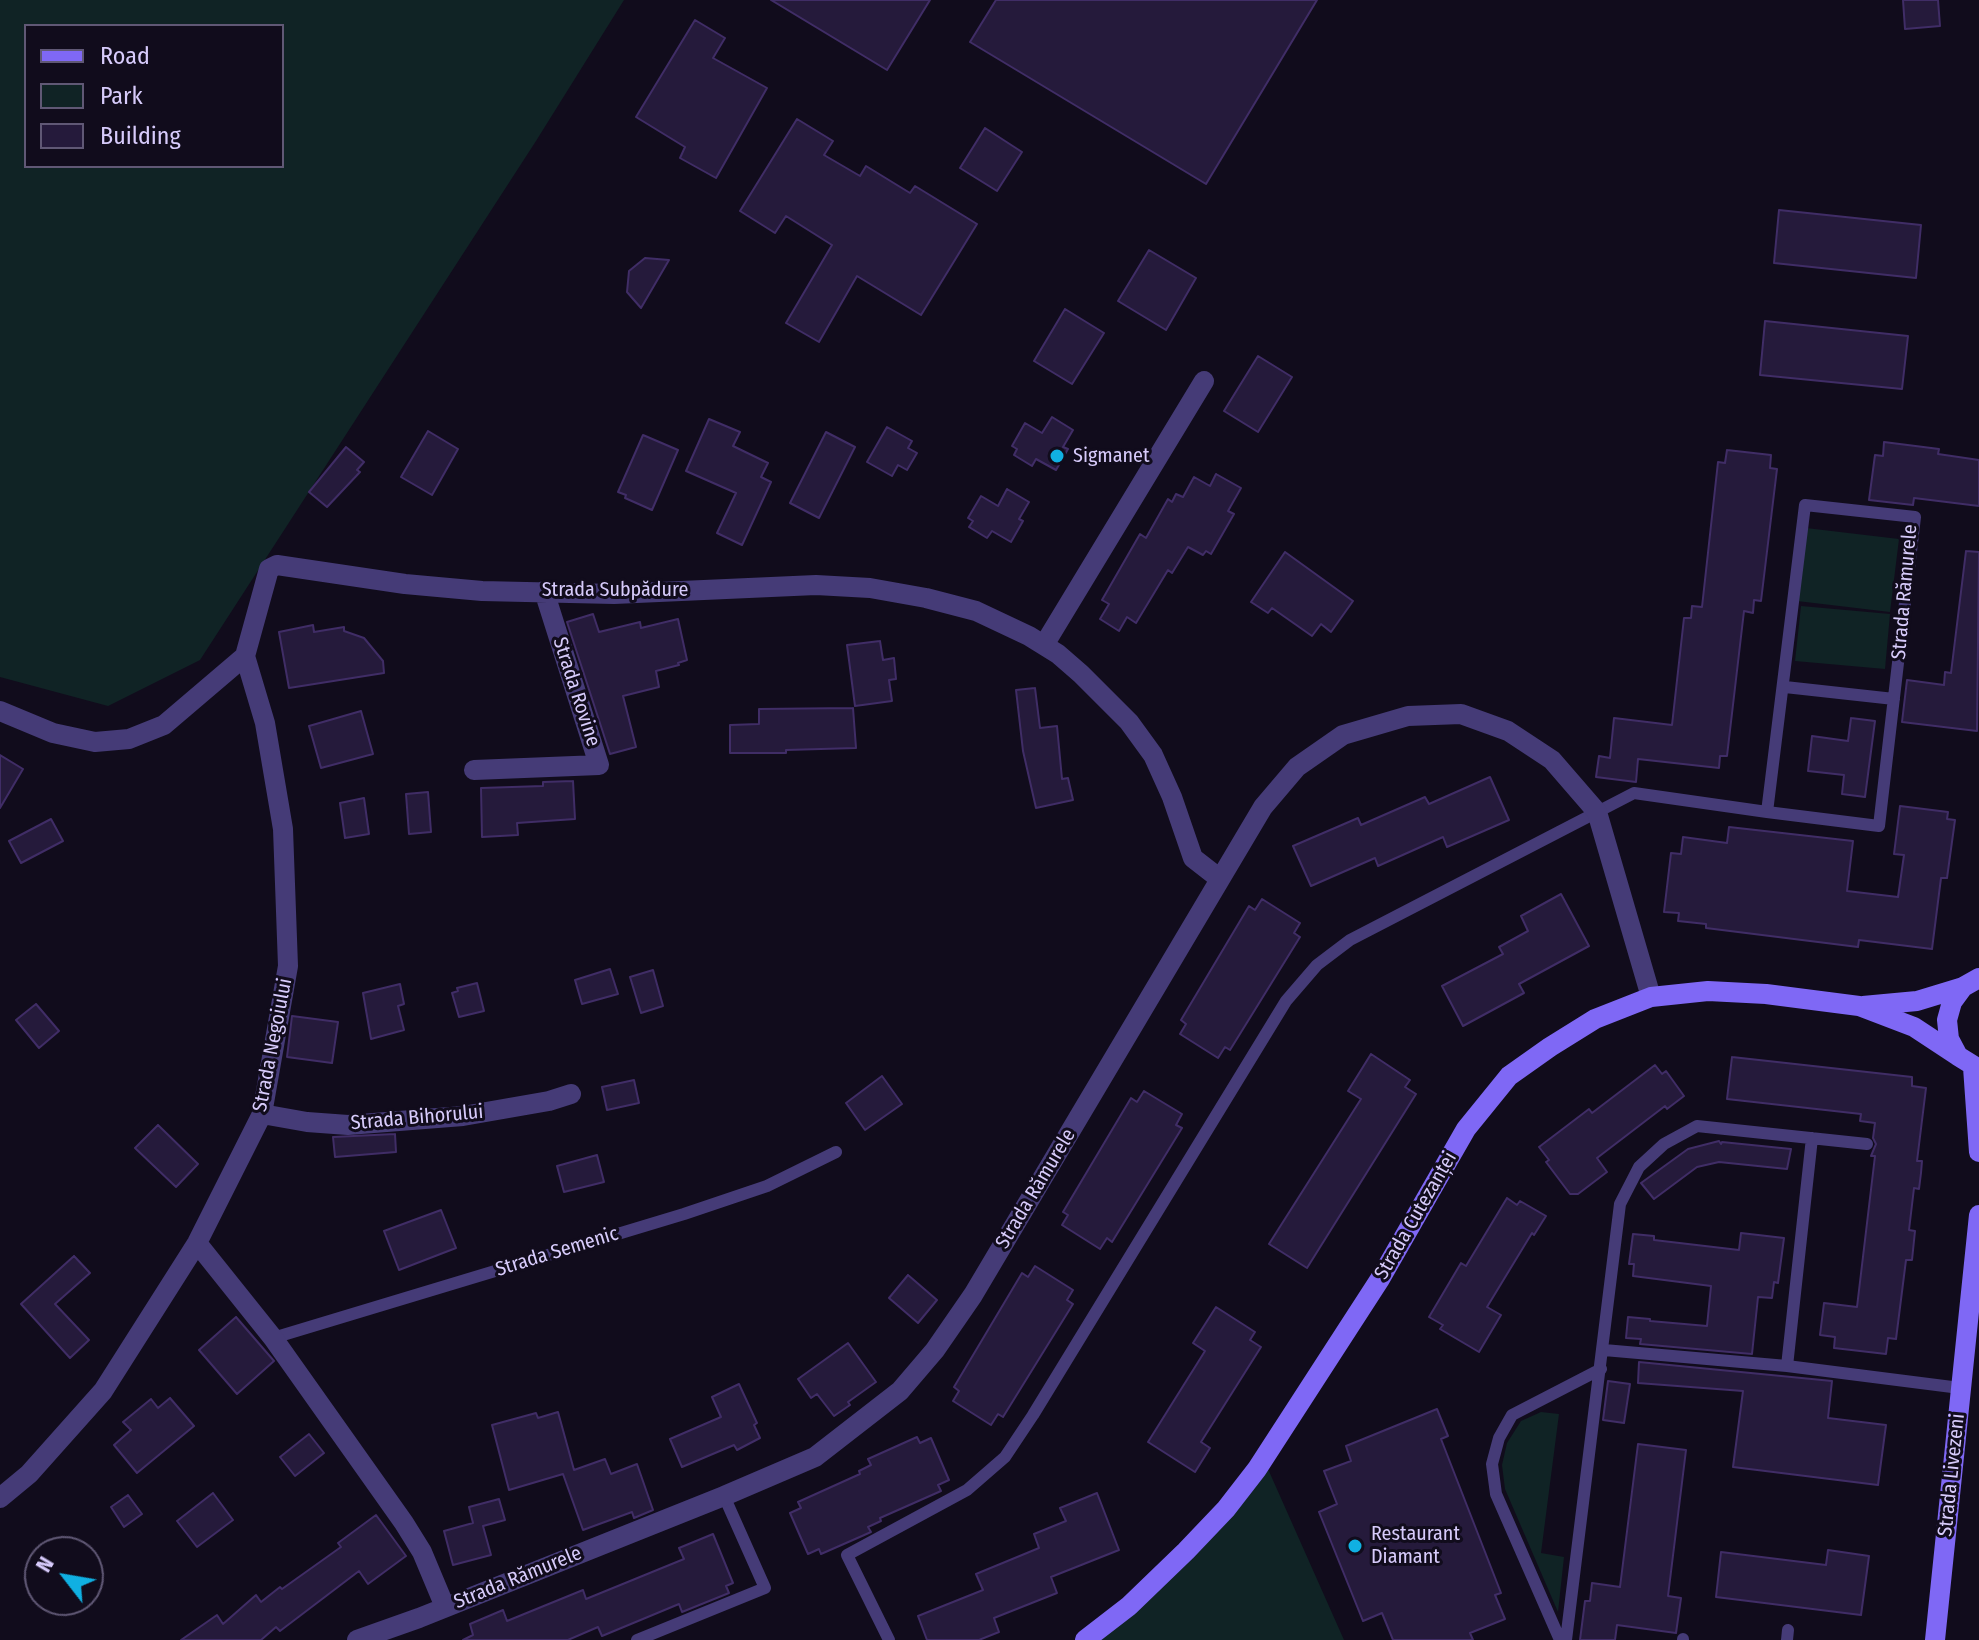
<!DOCTYPE html>
<html>
<head>
<meta charset="utf-8">
<style>
	body { margin:0 }
	#map { position:relative; width:1979px; height:1640px; overflow:hidden; background:#110c1c; font-family:"Fira Sans Condensed",sans-serif }
	canvas { display:block }
	.legend { position:absolute; left:24px; top:24px; width:260px; height:144px; box-sizing:border-box; background:#110c1c; border:2px solid #605875; margin:0; padding:10px 14px; list-style:none; font-size:24px; color:#d7cbfb }
	.legend li { display:flex; align-items:center; gap:16px; height:40px }
	.legend b { width:40px; border:2px solid #605875 }
	.north { position:absolute; left:24px; top:1536px; width:80px; height:80px; box-sizing:border-box; background:#110c1c; border:2px solid #605875; border-radius:50%; rotate:301deg; font-size:22px; font-weight:700; line-height:32px; text-align:center; color:#d7cbfb }
	.north::after { content:''; display:block; margin:auto; width:28px; height:36px; background:#10b0e2; clip-path:polygon(50% 0,100% 100%,50% 72%,0 100%) }
</style>
</head>
<body>
<div id="map">
<canvas width="1979" height="1640"></canvas>
<ul class="legend">
<li><b style="height:10px;background:#7f68f5"></b>Road</li>
<li><b style="height:22px;background:#102325"></b>Park</li>
<li><b style="height:22px;background:#251a3b"></b>Building</li>
</ul>
<div class="north">N</div>
</div>
<script>
const ctx = document.querySelector('canvas').getContext('2d');
ctx.lineJoin = 'round';
function paint(path, color) { ctx.fillStyle = color; ctx.fill(path, 'evenodd'); }
const poly = rows => new Path2D(rows.map(r => 'M' + r).join(''));
function strokePath(path, color, width, dash) { ctx.strokeStyle = color; ctx.lineWidth = width; ctx.lineCap = dash ? 'butt' : 'round'; ctx.setLineDash(dash || []); ctx.stroke(path); }
function write(font, color, halo, rows, align = 'center') {
  ctx.font = font + ' "Fira Sans Condensed",sans-serif'; ctx.lineWidth = 6; ctx.setLineDash([]); ctx.textBaseline = 'middle'; ctx.strokeStyle = halo; ctx.fillStyle = color; for (const [text, x, y, turn = 0] of rows) {
    ctx.save(); ctx.translate(x, y); ctx.rotate((+turn || 0) * Math.PI / 180); ctx.textAlign = isNaN(turn) ? turn : align; if (halo) ctx.strokeText(text, 0, 0); ctx.fillText(text, 0, 0); ctx.restore();
  }
}
paint(poly([
	[0,0,624,0,536,141,200,660,108,706,0,677],
	[26,26,282,26,282,166,26,166],
	[1806,528,1899,539,1890,612,1797,601],
	[1801,606,1890,614,1885,669,1795,661],
	[1541,1412,1559,1414,1541,1553,1564,1557,1558,1612,1505,1489,1502,1465,1507,1443,1521,1421],
	[1264,1460,1344,1640,1085,1640]
]), '#102325');
const building = poly([
	[771,0,930,0,887,70,771,0],
	[996,0,1317,0,1206,184,970,42,996,0],
	[1903,0,1938,0,1940,26,1905,29,1903,0],
	[695,20,725,38,713,58,767,88,716,178,680,158,685,147,636,117,695,20],
	[797,119,833,141,824,155,860,176,866,166,910,193,915,186,977,224,921,315,857,276,819,342,786,323,832,245,786,216,775,233,740,211,797,119],
	[985,128,1022,152,997,191,960,168,985,128],
	[1779,210,1921,225,1916,278,1774,263,1779,210],
	[1149,250,1196,278,1166,330,1118,301,1149,250],
	[645,258,669,260,641,308,627,292,629,271,645,258],
	[1065,309,1104,333,1072,384,1034,361,1065,309],
	[1765,321,1908,336,1902,389,1760,375,1765,321],
	[1258,356,1292,377,1258,432,1224,411,1258,356],
	[1052,417,1073,430,1063,447,1068,449,1056,470,1036,459,1032,466,1014,455,1017,449,1012,446,1025,423,1042,433,1052,417],
	[709,419,740,432,733,446,768,463,761,477,771,482,742,545,717,533,736,493,686,471,709,419],
	[887,427,912,441,908,448,917,453,907,470,898,465,892,476,867,462,887,427],
	[428,431,458,449,432,495,401,477,428,431],
	[826,432,855,447,819,518,790,503,826,432],
	[643,435,678,450,652,510,625,498,626,495,618,492,643,435],
	[1884,442,1939,449,1938,454,1979,460,1979,506,1914,498,1913,505,1869,500,1875,455,1883,456,1884,442],
	[346,447,364,462,357,470,360,472,327,507,309,492,346,447],
	[1727,450,1771,455,1770,468,1777,469,1761,601,1754,600,1753,613,1744,611,1727,756,1720,756,1719,768,1638,759,1636,782,1596,777,1599,756,1610,758,1614,718,1672,725,1684,618,1691,618,1692,606,1702,607,1718,462,1725,463,1727,450],
	[1216,474,1241,488,1228,511,1234,514,1211,554,1206,551,1203,555,1188,547,1172,573,1168,570,1136,623,1127,617,1119,631,1100,619,1109,604,1102,600,1140,534,1146,538,1168,499,1172,502,1176,494,1183,497,1194,477,1210,486,1216,474],
	[1007,489,1029,502,1019,519,1023,521,1011,542,992,531,987,538,969,527,973,521,968,518,981,496,998,506,1007,489],
	[1966,551,1979,552,1977,731,1902,722,1907,680,1944,685,1945,672,1951,673,1966,551],
	[1285,552,1353,601,1331,632,1321,624,1312,636,1272,608,1268,613,1251,602,1285,552],
	[593,614,599,632,640,622,641,628,678,619,687,660,678,663,679,665,656,671,659,687,623,696,636,747,610,754,567,622,593,614],
	[313,625,314,632,344,627,344,631,364,638,383,661,384,673,289,688,279,632,313,625],
	[880,641,883,660,894,658,896,679,889,680,892,701,855,706,847,645,880,641],
	[1035,688,1040,728,1057,726,1062,779,1068,778,1073,800,1036,808,1023,751,1016,690,1035,688],
	[853,708,856,748,786,750,786,753,730,753,730,725,759,724,759,709,853,708],
	[361,711,373,754,321,768,309,726,361,711],
	[1851,718,1875,721,1865,797,1842,794,1844,775,1808,771,1812,736,1848,741,1851,718],
	[0,755,23,769,0,808,0,755],
	[1490,777,1509,820,1447,847,1443,837,1378,866,1375,858,1311,886,1293,846,1358,818,1361,825,1425,797,1429,804,1490,777],
	[573,781,575,819,517,823,518,835,482,837,481,788,543,786,543,782,573,781],
	[428,792,431,832,409,834,406,794,428,792],
	[364,798,369,834,345,838,340,803,364,798],
	[1900,806,1948,812,1947,819,1955,820,1947,878,1941,878,1932,949,1859,940,1858,947,1706,928,1706,924,1678,921,1679,913,1664,912,1671,853,1681,854,1683,837,1727,843,1729,827,1853,841,1847,891,1898,897,1904,855,1894,854,1900,806],
	[51,819,63,841,21,863,9,841,51,819],
	[1561,894,1589,946,1519,984,1524,993,1463,1026,1442,986,1503,954,1499,947,1528,931,1521,916,1561,894],
	[1262,899,1300,923,1294,933,1300,937,1230,1050,1225,1047,1218,1058,1180,1034,1186,1024,1181,1020,1249,906,1255,910,1262,899],
	[610,969,618,994,582,1004,575,980,610,969],
	[653,970,663,1006,641,1013,630,977,653,970],
	[477,983,484,1011,459,1017,452,993,458,991,457,988,477,983],
	[400,984,404,1004,398,1006,404,1030,371,1039,363,993,400,984],
	[36,1004,59,1031,39,1048,16,1020,36,1004],
	[292,1016,338,1022,332,1063,287,1057,292,1016],
	[1371,1054,1410,1080,1405,1087,1416,1094,1307,1268,1269,1244,1361,1099,1348,1091,1371,1054],
	[1732,1057,1912,1077,1912,1086,1926,1088,1917,1161,1922,1161,1921,1173,1919,1189,1914,1188,1909,1230,1915,1231,1912,1260,1906,1260,1896,1339,1888,1338,1886,1354,1834,1348,1835,1337,1820,1335,1824,1303,1857,1307,1875,1156,1871,1156,1876,1144,1873,1138,1875,1123,1860,1121,1861,1114,1727,1099,1732,1057],
	[1655,1065,1662,1074,1666,1071,1684,1096,1667,1109,1665,1106,1597,1158,1607,1172,1578,1194,1570,1194,1546,1162,1549,1160,1539,1147,1589,1109,1592,1113,1655,1065],
	[882,1076,902,1104,865,1130,846,1103,882,1076],
	[634,1080,639,1103,607,1110,602,1087,634,1080],
	[1144,1091,1182,1114,1176,1125,1182,1128,1112,1242,1107,1238,1100,1249,1062,1225,1068,1215,1063,1212,1131,1098,1137,1102,1144,1091],
	[158,1125,198,1164,176,1187,135,1148,158,1125],
	[395,1134,396,1152,335,1157,333,1137,395,1134],
	[1719,1141,1721,1144,1722,1142,1791,1149,1787,1169,1719,1162,1697,1167,1654,1199,1641,1183,1688,1149,1719,1141],
	[597,1155,604,1182,564,1192,557,1166,597,1155],
	[1507,1198,1517,1205,1520,1201,1546,1216,1534,1235,1532,1233,1487,1307,1501,1315,1479,1352,1440,1329,1443,1325,1429,1317,1461,1263,1466,1266,1507,1198],
	[441,1210,456,1248,399,1270,384,1231,441,1210],
	[1741,1233,1784,1238,1778,1283,1774,1282,1772,1298,1758,1297,1752,1354,1640,1344,1641,1339,1626,1338,1628,1317,1650,1319,1650,1321,1707,1326,1711,1286,1633,1276,1634,1264,1629,1264,1633,1234,1654,1236,1654,1240,1739,1250,1741,1233],
	[74,1256,90,1273,55,1304,89,1340,70,1358,21,1304,74,1256],
	[1035,1266,1073,1290,1067,1300,1073,1304,1003,1417,998,1414,991,1425,953,1401,959,1391,954,1387,1022,1273,1028,1277,1035,1266],
	[908,1275,937,1300,918,1323,889,1298,908,1275],
	[1216,1307,1255,1332,1250,1340,1261,1347,1201,1442,1210,1448,1195,1472,1148,1442,1205,1351,1193,1343,1216,1307],
	[236,1317,274,1361,237,1394,199,1350,236,1317],
	[848,1343,876,1382,848,1402,850,1405,834,1416,817,1394,811,1398,798,1379,848,1343],
	[1639,1362,1832,1381,1828,1418,1886,1425,1878,1485,1733,1467,1743,1391,1638,1383,1639,1362],
	[1608,1381,1630,1384,1624,1423,1603,1420,1608,1381],
	[739,1384,757,1423,754,1425,760,1438,737,1450,734,1445,682,1467,670,1439,721,1417,712,1397,739,1384],
	[170,1398,194,1426,137,1473,114,1445,131,1430,123,1422,151,1399,158,1408,170,1398],
	[1437,1409,1448,1436,1441,1439,1501,1593,1495,1595,1505,1619,1470,1633,1473,1640,1393,1640,1382,1613,1363,1621,1319,1512,1337,1504,1324,1471,1351,1461,1346,1446,1437,1409],
	[558,1412,574,1470,605,1459,611,1474,637,1464,653,1510,634,1518,632,1512,583,1530,563,1474,509,1490,492,1425,536,1413,538,1418,558,1412],
	[309,1434,324,1453,295,1476,280,1457,309,1434],
	[917,1437,920,1443,931,1438,949,1480,938,1485,941,1491,880,1518,881,1521,868,1527,871,1532,862,1536,821,1554,819,1549,808,1554,790,1513,801,1508,798,1502,860,1474,859,1471,871,1465,868,1459,917,1437],
	[1638,1444,1686,1450,1668,1596,1681,1598,1676,1633,1617,1625,1615,1640,1580,1640,1585,1601,1590,1601,1592,1583,1620,1587,1638,1444],
	[213,1493,233,1520,197,1547,177,1521,213,1493],
	[1097,1493,1119,1550,1051,1577,1057,1593,994,1618,999,1632,979,1640,927,1640,918,1616,983,1590,976,1574,1039,1548,1034,1534,1066,1521,1060,1508,1097,1493],
	[128,1495,142,1514,124,1527,111,1507,128,1495],
	[499,1499,505,1520,483,1526,491,1555,453,1565,444,1531,473,1523,469,1507,499,1499],
	[376,1515,406,1556,368,1584,359,1571,280,1631,276,1627,261,1640,181,1640,217,1615,223,1624,256,1595,261,1602,280,1587,282,1589,341,1547,338,1543,376,1515],
	[713,1534,733,1583,726,1586,729,1593,682,1612,679,1604,602,1636,598,1627,568,1640,463,1640,473,1635,470,1624,503,1610,507,1621,583,1590,586,1599,684,1559,679,1548,713,1534],
	[1828,1550,1869,1556,1861,1615,1716,1597,1721,1552,1826,1565,1828,1550]
]);
paint(building, '#251a3b');
strokePath(building, '#402d66', 2);
strokePath(poly([
	[1785,687,1894,699],
	[273,1338,684,1214,767,1186,836,1152],
	[1604,1350,1787,1366,1960,1388],
	[1787,1366,1812,1138],
	[637,1640,765,1588,724,1496],
	[889,1640,847,1555,967,1490,1005,1457,1033,1415,1286,1001,1317,965,1350,940,1634,793,1767,812,1879,826,1915,517,1805,505,1767,812],
	[1560,1640,1496,1494,1492,1464,1499,1438,1512,1415,1601,1369],
	[1566,1640,1620,1204,1639,1167,1664,1144,1697,1126,1867,1144],
	[1683,1640,1683,1639],
	[1787,1640,1788,1630]
]), '#453b77', 12);
strokePath(poly([
	[1044,645,1204,381],
	[245,656,269,569,277,565,405,584,482,591,614,594,816,585,870,588,926,598,976,611,1029,636,1058,654,1081,674,1129,722,1153,755,1172,797,1193,858,1220,879],
	[0,711,53,733,95,742,129,739,164,725,245,656],
	[474,770,599,765,544,591],
	[262,1114,307,1122,348,1125,463,1116,549,1101,571,1094],
	[197,1243,273,1338,404,1523,422,1552,445,1607],
	[0,1498,29,1474,103,1391,197,1243,262,1114,288,966,283,829,265,723,245,656],
	[357,1640,419,1618,724,1496,815,1457,900,1391,935,1350,973,1295,1263,807,1297,767,1343,735,1408,716,1461,714,1508,731,1552,760,1597,812,1651,997]
]), '#453b77', 20);
strokePath(poly([
	[1979,978,1963,987,1952,1002,1947,1020,1949,1039,1958,1056,1979,1069],
	[1863,1006,1917,1001,1963,987],
	[1973,1067,1979,1152],
	[1085,1640,1129,1606,1186,1551,1226,1509,1257,1469,1380,1279,1466,1129,1509,1076,1550,1047,1595,1019,1651,997,1708,991,1766,994,1859,1006,1914,1027,1958,1056],
	[1935,1640,1979,1215]
]), '#7f68f5', 20);
for (const [x, y, r, color] of [
	[1057,456,8,"#10b0e2"],
	[1355,1546,8,"#10b0e2"]
]) { const dot = new Path2D(); dot.arc(x, y, r, 0, 2 * Math.PI); ctx.fillStyle = color; ctx.fill(dot); strokePath(dot, '#110c1c', 3); }
write('20px', '#d7cbfb', '#110c1c', [
	["Sigmanet",1073,456],
	["Restaurant",1371,1534],
	["Diamant",1371,1557]
], 'left');
write('20px', '#d7cbfb', '#110c1c', [
	["Strada Subpădure",615,590],
	["Strada Rămurele",1905,592,-85],
	["Strada Rovine",576,692,72],
	["Strada Negoiului",273,1045,-79],
	["Strada Bihorului",417,1118,-5],
	["Strada Rămurele",1036,1189,-59],
	["Strada Cutezanței",1416,1216,-60],
	["Strada Semenic",557,1252,-17],
	["Strada Livezeni",1952,1475,-84],
	["Strada Rămurele",518,1578,-22]
]);
</script>
</body>
</html>
